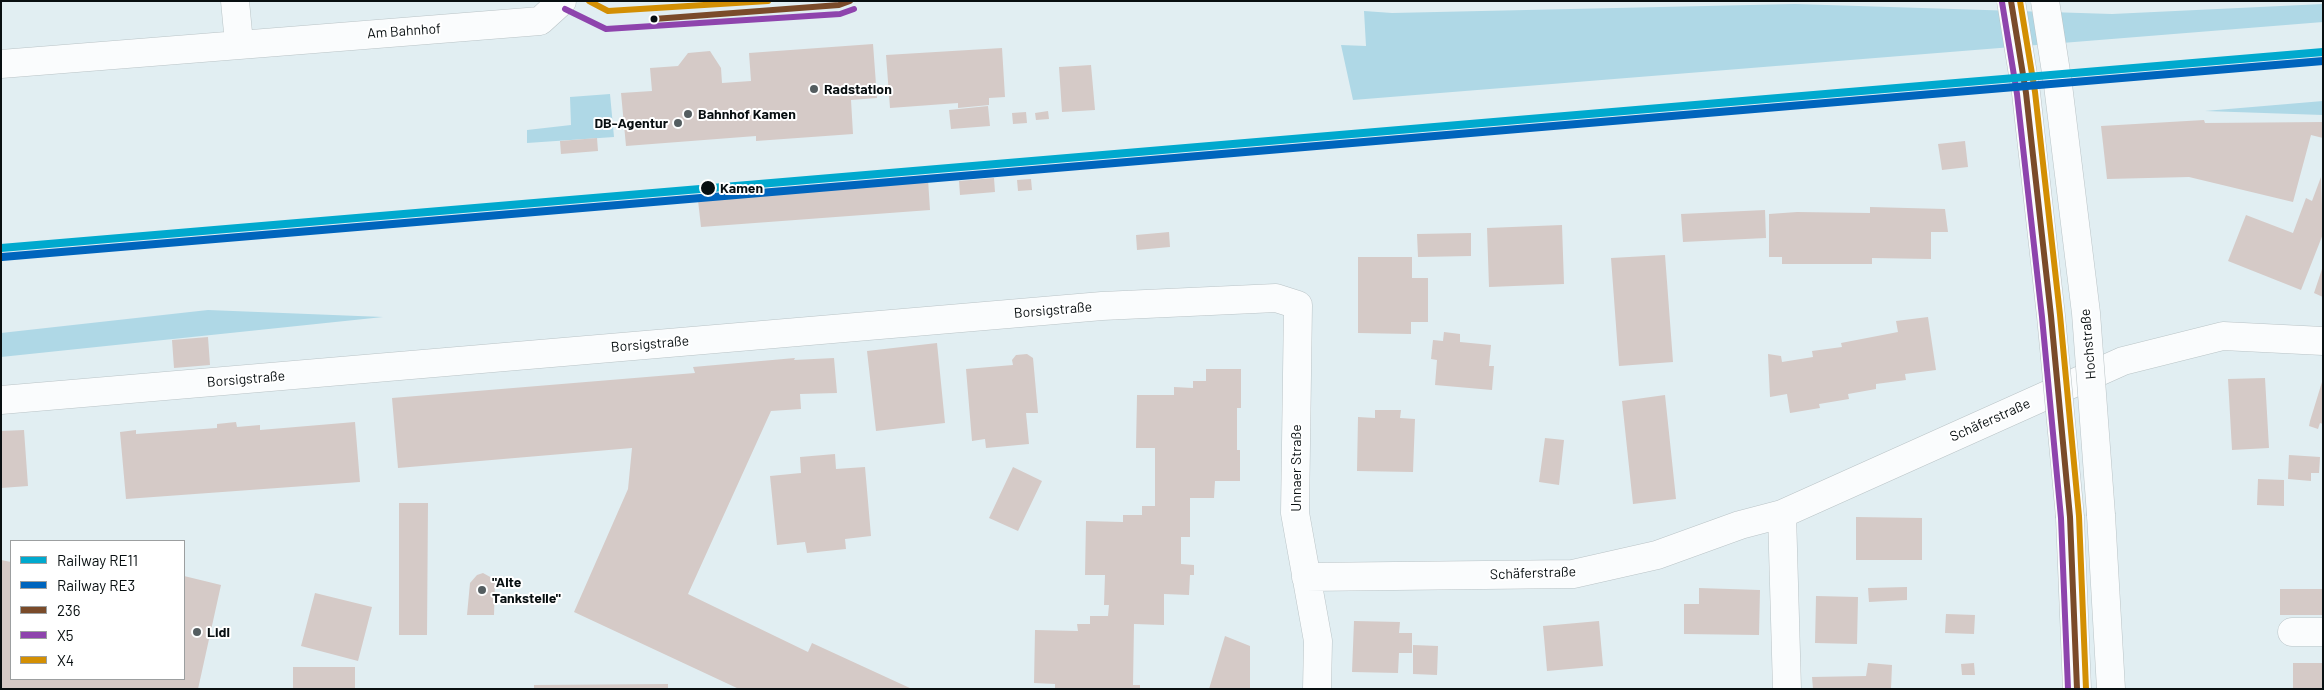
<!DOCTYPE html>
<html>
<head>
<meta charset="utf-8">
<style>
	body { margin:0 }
	#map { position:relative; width:2324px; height:690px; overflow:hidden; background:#e1eef2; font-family:Barlow,sans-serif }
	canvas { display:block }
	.frame { position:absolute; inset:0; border:2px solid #080f11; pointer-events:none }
	.legend { position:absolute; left:10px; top:540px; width:175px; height:140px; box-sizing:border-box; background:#fff; border:1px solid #9c9fa0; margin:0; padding:6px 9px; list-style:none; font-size:15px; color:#080f11 }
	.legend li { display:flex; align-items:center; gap:10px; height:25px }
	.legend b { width:25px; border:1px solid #9c9fa0 }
</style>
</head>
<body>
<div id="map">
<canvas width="2324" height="690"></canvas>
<div class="frame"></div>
<ul class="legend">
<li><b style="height:6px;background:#00a9ce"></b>Railway RE11</li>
<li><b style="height:6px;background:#0065bd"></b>Railway RE3</li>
<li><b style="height:6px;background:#7a4b2a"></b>236</li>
<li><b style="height:6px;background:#8e44ad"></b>X5</li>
<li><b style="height:6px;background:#d38f03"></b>X4</li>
</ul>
</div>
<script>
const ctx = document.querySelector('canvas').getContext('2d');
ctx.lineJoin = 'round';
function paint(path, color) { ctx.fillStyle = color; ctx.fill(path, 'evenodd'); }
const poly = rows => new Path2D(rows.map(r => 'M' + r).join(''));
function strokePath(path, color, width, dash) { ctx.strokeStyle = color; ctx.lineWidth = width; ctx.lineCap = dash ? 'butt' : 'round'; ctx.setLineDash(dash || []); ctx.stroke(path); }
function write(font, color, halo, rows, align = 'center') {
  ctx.font = font + ' Barlow,sans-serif'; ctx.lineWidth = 4; ctx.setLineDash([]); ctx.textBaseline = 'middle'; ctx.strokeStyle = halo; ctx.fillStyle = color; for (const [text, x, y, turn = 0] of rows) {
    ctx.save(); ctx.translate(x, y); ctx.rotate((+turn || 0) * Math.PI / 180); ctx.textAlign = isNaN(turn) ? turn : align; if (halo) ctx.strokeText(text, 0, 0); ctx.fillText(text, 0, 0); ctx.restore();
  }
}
paint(poly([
	[1795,4,2112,14,2323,4,2323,22,1353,100,1341,45,1366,46,1364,11,1392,13],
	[610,94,614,137,527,143,527,130,571,125,570,97],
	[2323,101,2323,115,2205,111],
	[208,310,383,317,1,357,1,333]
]), '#afd8e6');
paint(poly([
	[873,44,877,98,851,100,853,134,756,141,756,136,626,146,621,93,652,91,650,68,678,66,688,53,710,51,721,68,722,83,751,81,749,53],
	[1002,48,1005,97,989,98,989,105,958,108,958,103,890,108,886,55],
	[1091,65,1095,110,1062,112,1059,67],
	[988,106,990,126,951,129,949,110],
	[1048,111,1049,119,1036,120,1035,113],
	[1026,112,1027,123,1013,124,1012,113],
	[2204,120,2205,123,2323,122,2323,138,2311,135,2293,202,2189,177,2107,179,2101,126],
	[597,138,598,151,561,154,560,141],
	[1965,141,1968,167,1942,170,1938,144],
	[2321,177,2323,234,2301,290,2228,261,2246,215,2293,233,2306,198,2312,201],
	[994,178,995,192,960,195,959,181],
	[928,179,930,210,701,227,698,200],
	[1031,179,1032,190,1018,191,1017,180],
	[1870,207,1945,209,1948,232,1931,232,1931,259,1872,258,1872,264,1782,264,1782,257,1769,257,1769,214,1797,212,1870,213],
	[1765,210,1766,238,1683,242,1681,214],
	[1562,225,1564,284,1489,287,1487,228],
	[1169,232,1170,247,1137,250,1136,235],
	[1471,233,1471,256,1418,257,1417,234],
	[1665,255,1673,362,1619,366,1611,258],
	[1358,257,1412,257,1412,278,1428,278,1428,322,1411,322,1411,334,1358,333],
	[2322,269,2323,269,2323,297,2314,293],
	[1928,317,1936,370,1905,374,1906,380,1876,384,1876,389,1848,394,1849,399,1819,404,1820,408,1790,413,1787,394,1770,397,1768,354,1781,356,1782,362,1813,357,1812,351,1842,347,1841,343,1898,332,1896,321],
	[1444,332,1460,334,1460,342,1491,345,1489,366,1494,366,1492,390,1435,385,1437,360,1431,359,1433,340,1443,341],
	[208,337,210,365,174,368,172,340],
	[937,343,945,423,876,431,867,351],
	[1027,354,1033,358,1038,413,1026,413,1029,444,986,448,985,439,972,441,966,369,1013,365,1012,360,1016,355],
	[795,358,794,360,834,358,837,393,800,394,801,409,771,411,688,594,808,652,812,643,912,689,739,689,574,612,628,489,632,448,398,468,392,398,695,373,693,367],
	[1206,369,1241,369,1241,408,1237,408,1237,450,1240,450,1240,481,1215,481,1214,498,1190,498,1190,537,1181,537,1181,564,1194,565,1194,575,1190,575,1189,595,1164,594,1164,625,1134,624,1133,685,1140,685,1140,689,1055,689,1055,684,1034,683,1035,630,1078,631,1077,624,1090,624,1090,616,1108,616,1109,605,1104,605,1105,575,1085,575,1086,521,1123,522,1123,515,1142,515,1142,506,1155,506,1155,448,1136,448,1137,395,1174,395,1174,387,1193,388,1193,381,1206,381],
	[2265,378,2269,448,2232,450,2228,379],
	[2322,382,2323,424,2320,423,2318,429,2309,426,2310,421],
	[1665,395,1676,499,1633,504,1622,401],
	[1375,410,1401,410,1400,418,1415,419,1413,472,1357,471,1358,417,1375,418],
	[236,422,237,427,260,425,260,430,355,422,360,482,126,499,120,432,136,430,136,434,217,428,217,424],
	[24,430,28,486,1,488,1,431],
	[1545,438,1564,440,1559,485,1539,482],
	[835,454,836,469,865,467,871,536,845,539,846,549,807,553,805,542,777,545,770,476,801,473,800,457],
	[2289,455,2320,457,2319,473,2311,473,2311,481,2288,479],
	[1013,467,1042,481,1018,531,989,518],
	[2258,479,2284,480,2284,506,2257,505],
	[399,503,428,503,427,635,399,635],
	[1856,517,1922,518,1922,560,1856,560],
	[1,560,11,562,11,679,184,679,184,576,221,585,198,689,1,689],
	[483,573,492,578,495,584,494,615,467,615,470,583,477,575],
	[1907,587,1907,600,1869,602,1868,588],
	[1699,588,1760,590,1759,635,1684,634,1684,604,1699,604],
	[2280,589,2323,589,2323,615,2280,615],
	[315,593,372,607,358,661,301,646],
	[1816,596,1858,597,1857,644,1815,643],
	[1946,614,1975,615,1974,634,1945,633],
	[1354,621,1400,622,1399,633,1412,633,1412,653,1399,653,1398,673,1352,672],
	[1599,621,1603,666,1547,671,1543,626],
	[1225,636,1250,646,1250,689,1209,689],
	[1413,645,1438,646,1437,675,1413,674],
	[1868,663,1892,665,1891,689,1813,689,1812,677,1866,676],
	[1974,663,1975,675,1962,675,1961,664],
	[2293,663,2323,663,2323,689,2293,689],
	[293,667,355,667,355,689,293,689],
	[668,684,668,689,534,689,534,685]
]), '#d5cac7');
const street = poly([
	[235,1,239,43],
	[1,64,540,21,562,1],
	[1,400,1102,306,1276,298,1298,305,1295,513,1318,641,1317,689],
	[1782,514,1787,689],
	[1306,577,1573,574,1657,555,1740,525,1782,514,2123,361,2223,336,2323,341],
	[2292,632,2323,632]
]);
const primary = poly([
	[2101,515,2111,689],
	[2070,517,2077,689]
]);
strokePath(street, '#b9c3c6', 29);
strokePath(primary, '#b9c3c6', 29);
strokePath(street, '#fafcfd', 28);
strokePath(primary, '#fafcfd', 28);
const primaryBridge = poly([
	[2011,1,2026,93,2051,316,2070,517],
	[2045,1,2058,85,2086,313,2101,515]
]);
strokePath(primaryBridge, '#b9c3c6', 29, []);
strokePath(primaryBridge, '#fafcfd', 28);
strokePath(poly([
	[2011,1,2026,93,2051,316,2070,517,2077,689],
	[654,19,839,5,850,1]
]), '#7a4b2a', 6);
strokePath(poly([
	[2002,2,2017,94,2042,317,2061,518,2068,689],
	[565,9,606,29,840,14,854,9]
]), '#8e44ad', 6);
strokePath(poly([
	[589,1,608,11,768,1],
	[2020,1,2035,92,2060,315,2079,516,2086,689]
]), '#d38f03', 6);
strokePath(poly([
	[1,248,2323,52]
]), '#00a9ce', 8);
strokePath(poly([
	[2,257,2323,61]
]), '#0065bd', 8);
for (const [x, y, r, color] of [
	[654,19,4.5,"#080f11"],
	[814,89,5,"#545d60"],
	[688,114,5,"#545d60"],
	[678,123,5,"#545d60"],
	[708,188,8,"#080f11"],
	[482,590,5,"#545d60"],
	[197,632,5,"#545d60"]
]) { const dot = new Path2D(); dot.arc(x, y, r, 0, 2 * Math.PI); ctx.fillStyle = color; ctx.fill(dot); strokePath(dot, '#fff', 2); }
write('14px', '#080f11', '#fff', [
	["Am Bahnhof",404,31,-4],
	["Borsigstraße",1053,310,-5],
	["Borsigstraße",650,344,-5],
	["Hochstraße",2088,344,-95],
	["Borsigstraße",246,379,-5],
	["Schäferstraße",1990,420,-24],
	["Unnaer Straße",1296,468,-90],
	["Schäferstraße",1533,573,-2]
]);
write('bold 14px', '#080f11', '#fff', [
	["Radstation",824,89],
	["Bahnhof Kamen",698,114],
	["DB-Agentur",668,123,"right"],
	["\"Alte",492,582],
	["Tankstelle\"",492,598],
	["Lidl",207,632]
], 'left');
write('bold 14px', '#080f11', '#fff', [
	["Kamen",720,188]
], 'left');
</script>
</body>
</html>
